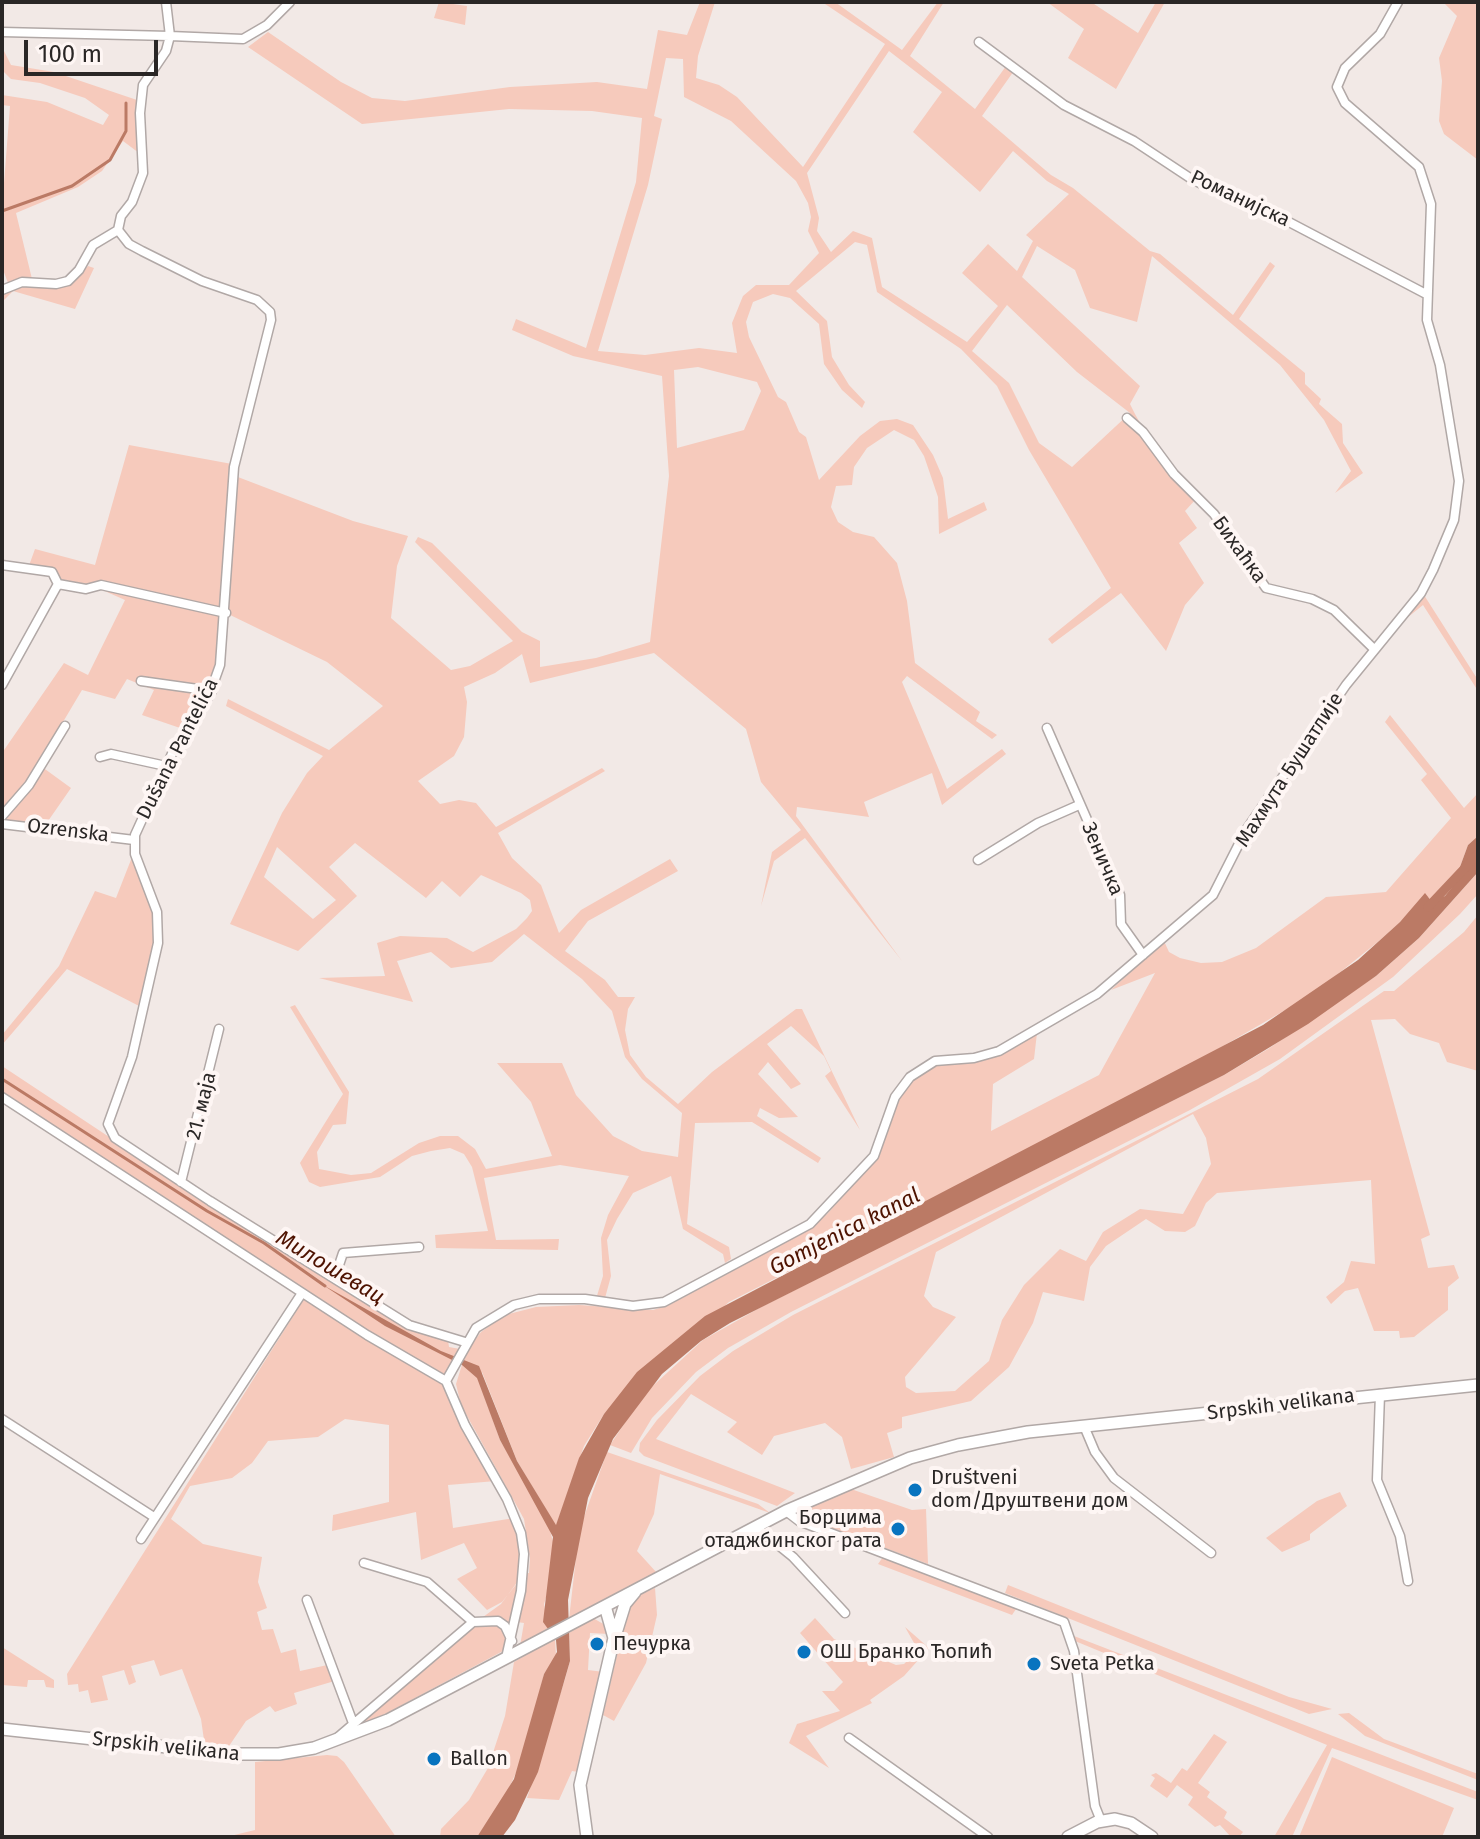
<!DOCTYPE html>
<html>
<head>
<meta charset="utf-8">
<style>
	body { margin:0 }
	#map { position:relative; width:1480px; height:1839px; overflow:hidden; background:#f2e9e6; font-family:"Fira Sans",sans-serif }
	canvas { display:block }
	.frame { position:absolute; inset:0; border:4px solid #2a2726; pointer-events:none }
	.scale { position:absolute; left:24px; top:40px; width:134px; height:36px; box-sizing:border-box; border:4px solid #2a2726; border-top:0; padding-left:10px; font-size:24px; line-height:28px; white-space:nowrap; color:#2a2726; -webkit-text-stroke:6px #fef6f4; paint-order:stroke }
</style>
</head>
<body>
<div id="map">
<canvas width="1480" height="1839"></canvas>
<div class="frame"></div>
<div class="scale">100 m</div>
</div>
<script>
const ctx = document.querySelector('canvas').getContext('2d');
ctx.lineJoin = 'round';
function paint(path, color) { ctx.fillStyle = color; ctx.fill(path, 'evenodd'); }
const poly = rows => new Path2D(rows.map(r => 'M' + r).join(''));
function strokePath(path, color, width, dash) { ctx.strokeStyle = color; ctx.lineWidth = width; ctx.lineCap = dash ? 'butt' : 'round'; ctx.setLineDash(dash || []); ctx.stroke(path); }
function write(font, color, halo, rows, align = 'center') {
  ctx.font = font + ' "Fira Sans",sans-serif'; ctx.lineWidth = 8; ctx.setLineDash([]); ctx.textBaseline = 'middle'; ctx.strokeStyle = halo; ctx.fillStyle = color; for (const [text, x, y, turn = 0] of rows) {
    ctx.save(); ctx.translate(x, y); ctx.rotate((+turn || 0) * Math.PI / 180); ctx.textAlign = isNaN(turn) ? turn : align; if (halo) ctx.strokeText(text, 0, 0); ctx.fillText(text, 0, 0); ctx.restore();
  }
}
paint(poly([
	[439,2,467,6,465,25,434,18],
	[700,2,715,2,698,56,696,78,719,85,737,97,803,167,885,44,822,2,835,2,902,50,938,2,944,2,910,56,975,109,1009,62,1016,68,982,116,1051,175,1073,188,1150,251,1160,254,1233,315,1270,262,1275,266,1239,319,1305,373,1305,384,1321,399,1319,404,1342,424,1343,443,1363,473,1335,493,1351,471,1324,420,1280,365,1152,256,1137,322,1090,308,1075,270,1037,246,1022,277,1140,386,1130,404,1135,414,1163,464,1197,498,1185,511,1197,528,1179,543,1204,583,1185,605,1166,651,1121,593,1052,644,1048,639,1111,588,1029,450,997,386,961,349,877,292,867,245,855,242,796,291,827,321,832,357,849,385,865,402,862,408,842,390,824,364,819,324,790,298,773,294,753,302,746,322,749,337,778,397,786,402,799,432,806,437,819,480,860,436,880,421,897,419,913,425,933,455,943,478,948,519,984,502,987,510,939,534,938,497,924,456,914,440,894,430,867,448,854,467,852,485,836,486,831,507,838,522,853,532,874,537,897,563,907,601,915,663,980,712,976,721,997,735,992,739,907,676,902,682,947,789,1002,749,1006,754,942,805,932,773,864,802,869,817,797,807,796,816,902,961,805,838,774,861,761,906,772,852,801,830,761,782,746,729,654,653,530,683,522,654,495,673,464,687,467,702,464,737,454,756,418,781,440,804,459,800,476,803,496,827,602,768,605,771,498,833,512,858,541,885,559,933,581,910,670,859,678,871,588,921,565,951,605,980,618,997,635,997,628,1009,625,1030,630,1055,646,1077,678,1104,712,1072,796,1009,802,1009,860,1130,825,1076,831,1071,824,1056,791,1026,767,1044,801,1084,791,1089,768,1062,758,1074,798,1117,779,1118,760,1108,757,1116,821,1158,818,1163,752,1122,695,1123,687,1224,729,1247,731,1259,725,1263,723,1254,683,1229,671,1176,633,1193,617,1219,607,1240,611,1276,605,1298,596,1299,603,1276,601,1238,608,1215,629,1176,560,1165,484,1178,496,1240,559,1239,558,1250,436,1248,435,1235,488,1231,472,1167,464,1154,450,1148,431,1151,412,1156,380,1177,320,1187,309,1182,300,1163,343,1094,290,1007,295,1005,349,1092,346,1124,333,1125,317,1152,319,1169,351,1175,371,1173,419,1143,440,1136,458,1136,475,1149,486,1169,552,1156,531,1102,497,1063,562,1063,576,1095,613,1136,642,1151,678,1157,682,1113,642,1079,625,1057,612,1011,582,979,524,934,492,962,451,968,431,952,397,961,413,1002,319,978,385,976,377,943,400,936,447,938,473,952,516,929,527,918,532,911,530,900,521,893,481,875,460,897,442,881,426,898,355,843,329,867,357,896,298,951,230,924,282,813,307,773,323,756,226,706,228,699,329,750,383,706,327,662,224,612,224,633,212,691,183,729,142,715,154,690,127,679,115,699,82,690,38,764,71,788,46,824,2,821,2,753,64,663,88,675,125,600,100,589,27,571,35,549,95,565,129,445,232,464,230,474,353,521,408,536,397,566,391,618,451,670,470,666,513,641,415,542,418,537,432,543,522,632,540,641,540,667,596,658,650,642,669,476,662,376,573,356,512,330,516,319,586,348,636,182,642,118,592,111,509,109,362,124,248,47,268,32,341,82,372,98,405,101,510,87,597,82,647,89,658,30,687,35],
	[889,51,942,92,913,132,980,192,1013,151,1047,181,1069,194,1026,235,1033,241,1017,271,988,244,962,273,998,306,967,342,882,287,872,238,853,231,831,252,817,231,819,218,807,173],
	[666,58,683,59,684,97,731,121,796,181,808,203,811,217,808,231,819,253,789,285,756,285,743,296,732,323,737,353,699,348,645,355,598,351,648,185,662,119,654,116],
	[1007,305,1077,372,1130,413,1072,467,1039,443,1009,383,972,351],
	[698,367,757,382,761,391,744,430,677,448,674,370],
	[277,847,336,900,313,919,264,877],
	[1047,2,1091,2,1138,33,1156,2,1165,2,1116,89,1068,58,1084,29],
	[1443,2,1478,2,1478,160,1444,134,1439,121,1442,81,1439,58,1457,16],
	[2,47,11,65,54,72,137,100,139,153,123,141,102,171,78,187,16,213,32,279,8,283,2,267,2,209,10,106,2,105,2,95,47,102,103,125,109,115,85,98,40,83,11,79,2,70],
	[88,266,94,268,75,309,13,291,2,302,2,295,8,287,69,286],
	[1424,595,1478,680,1478,691,1423,605,1402,622],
	[1390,715,1464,808,1478,793,1478,836,1468,845,1453,886,1445,896,1432,902,1428,897,1379,941,1313,994,1173,1075,729,1302,604,1414,584,1446,556,1526,517,1461,482,1372,480,1384,500,1440,548,1522,553,1542,549,1588,544,1604,548,1631,520,1646,524,1623,517,1622,512,1630,495,1618,483,1617,501,1604,524,1573,529,1573,530,1558,524,1519,461,1405,456,1384,466,1352,481,1332,505,1315,536,1307,579,1305,653,1310,669,1305,807,1230,827,1214,877,1159,903,1090,926,1069,940,1064,981,1061,1037,1033,1034,1059,993,1084,991,1131,1099,1075,1155,973,1111,990,1164,941,1169,952,1180,958,1201,963,1222,962,1256,948,1326,897,1386,892,1451,818,1421,780,1427,774,1385,722],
	[134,852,152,904,157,939,141,1007,67,969,2,1045,2,1035,59,966,95,891,116,898],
	[1478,872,1478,894,1460,914,1393,977,1280,1059,1190,1110,791,1312,728,1348,696,1372,652,1418,631,1453,610,1445,645,1393,703,1340,763,1306,1224,1075,1268,1049,1376,976,1419,938],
	[1478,915,1478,1071,1447,1062,1439,1043,1410,1034,1395,1019,1371,1020,1430,1235,1421,1239,1428,1268,1454,1265,1459,1278,1448,1287,1448,1310,1414,1337,1400,1338,1399,1331,1374,1331,1358,1288,1345,1291,1331,1304,1326,1297,1344,1282,1351,1261,1375,1264,1371,1180,1217,1193,1206,1203,1195,1226,1185,1232,1165,1231,1146,1219,1106,1246,1090,1267,1084,1301,1043,1292,1033,1323,1009,1367,971,1401,902,1417,902,1428,887,1433,894,1457,851,1469,842,1437,825,1423,774,1436,762,1455,727,1432,737,1422,691,1394,656,1439,795,1493,777,1506,644,1456,639,1451,640,1443,657,1420,700,1376,733,1351,793,1315,1258,1079,1384,991,1394,991,1464,932],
	[1193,1114,1206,1138,1211,1164,1183,1214,1140,1209,1103,1232,1086,1261,1060,1249,1024,1285,1002,1320,989,1361,955,1391,916,1393,906,1387,905,1377,956,1317,933,1307,924,1296,936,1252],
	[2,1066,233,1219,416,1331,448,1340,449,1347,460,1349,448,1374,437,1375,368,1334,2,1095],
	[304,1299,446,1385,496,1481,448,1485,453,1528,514,1518,524,1558,519,1581,502,1602,487,1610,457,1579,477,1568,464,1543,421,1560,416,1512,332,1531,333,1515,389,1502,389,1425,345,1419,318,1437,268,1441,252,1463,232,1478,190,1486,171,1519,203,1544,262,1557,258,1582,267,1608,257,1612,262,1630,273,1629,281,1653,296,1649,300,1671,332,1664,338,1680,294,1693,297,1704,275,1712,270,1706,246,1721,227,1749,205,1747,201,1719,182,1669,160,1676,154,1660,131,1666,136,1682,129,1685,124,1670,102,1676,108,1700,91,1703,88,1690,79,1692,78,1684,68,1685,67,1674],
	[607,1452,758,1504,770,1513,660,1474,654,1514,637,1551,657,1573,569,1619,579,1531],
	[848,1488,912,1510,926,1509,928,1564,799,1516,805,1507],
	[1340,1492,1347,1506,1310,1534,1310,1540,1282,1552,1266,1538,1317,1501],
	[883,1557,1016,1609,1012,1615,878,1564],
	[1008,1585,1289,1697,1332,1709,1309,1714,1005,1593],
	[655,1588,657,1615,646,1663,614,1721,603,1715,627,1612,637,1596],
	[593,1618,605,1625,609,1634,590,1633,588,1670,604,1672,578,1772,572,1771,559,1800,527,1798,565,1679,570,1661,569,1631],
	[815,1618,834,1639,896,1665,904,1664,918,1650,905,1627,929,1648,904,1676,870,1700,872,1703,806,1736,829,1768,789,1743,797,1724,840,1711,822,1691,834,1691,843,1682,800,1633],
	[496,1623,508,1634,509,1646,503,1651,344,1736,475,1625],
	[1074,1636,1478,1792,1478,1800,1332,1748,1292,1837,1274,1837,1327,1745,1075,1641],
	[555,1638,556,1656,544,1674,524,1755,504,1799,477,1837,440,1837,441,1829,469,1800,488,1768,505,1716,514,1662],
	[2,1647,54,1680,54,1688,46,1687,44,1680,28,1680,27,1687,2,1685],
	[1349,1713,1384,1739,1478,1774,1478,1780,1365,1736,1338,1714],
	[1214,1734,1227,1742,1198,1783,1210,1792,1207,1797,1227,1812,1224,1818,1243,1832,1239,1837,1231,1837,1220,1825,1215,1827,1188,1805,1193,1797,1177,1785,1167,1798,1150,1786,1155,1778,1151,1775,1156,1773,1171,1783,1182,1768,1187,1771],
	[327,1755,337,1756,344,1762,396,1837,226,1837,255,1830,255,1762],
	[1332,1757,1454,1808,1442,1837,1299,1837]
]), '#f6cabc');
paint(poly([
	[1478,836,1478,872,1419,938,1376,976,1308,1024,1224,1075,730,1323,701,1341,662,1374,613,1439,588,1498,568,1600,570,1661,538,1772,515,1820,502,1837,477,1837,514,1779,544,1674,557,1652,556,1640,543,1622,553,1537,500,1440,477,1378,462,1365,385,1326,323,1285,441,1351,479,1366,517,1461,556,1525,579,1458,604,1414,637,1372,705,1316,1263,1025,1358,960,1400,922,1425,893,1432,902,1445,896,1453,886,1468,845]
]), '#bb7a65');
strokePath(poly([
	[2,211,72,186,110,160,126,131,126,103],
	[2,1079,207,1211,264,1243,325,1286]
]), '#bb7a65', 3);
strokePath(poly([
	[1428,907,1478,854]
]), '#bb7a65', 9);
const street = poly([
	[290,2,267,25,243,39,170,36,166,51,143,85,140,113,143,173,132,202,121,216,118,230,129,244,142,251,202,281,257,300,270,312,271,320,234,467,220,665,209,696,176,745,135,835,135,854,157,912,158,943,132,1057,108,1124,115,1138,210,1201,409,1325,465,1342],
	[2,32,170,36,166,2],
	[979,42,1064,105,1134,141,1190,178,1211,189,1249,201,1426,294],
	[2,290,22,282,56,284,68,281,79,270,93,245,118,230],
	[1127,418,1143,432,1174,474,1214,514,1266,588,1312,599,1334,610,1374,649],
	[2,565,52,572,58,584,86,589,101,585,226,613],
	[141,681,212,691],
	[2,685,58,584],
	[1047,728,1120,895,1121,924,1143,955],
	[100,757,111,754,166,766],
	[2,816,29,785,65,726],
	[2,824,134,840],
	[978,860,1038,823,1079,805],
	[2,1097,367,1335,446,1381],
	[181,1182,219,1029],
	[335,1277,343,1253,419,1247],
	[1380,1394,1377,1480,1400,1536,1408,1581],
	[2,1419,154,1517],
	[1084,1426,1095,1452,1114,1478,1211,1553],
	[786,1511,799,1521,1064,1622,1074,1651,1095,1806,1101,1821],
	[756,1527,793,1557,845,1613],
	[141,1539,302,1293],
	[364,1563,427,1582,473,1622],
	[307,1600,353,1723],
	[506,1658,521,1591,524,1554,521,1533,507,1499,465,1425,446,1381,476,1328,514,1305,539,1299,585,1299,633,1306,664,1302,810,1224,874,1156,895,1097,910,1077,935,1061,974,1058,999,1051,1097,994,1213,895,1246,830,1346,685,1421,593,1433,570,1454,520,1459,481,1440,365,1427,320,1431,204,1419,167,1345,103,1337,87,1345,68,1380,34,1398,2],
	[337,1738,473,1622,498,1621,505,1626,512,1641],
	[849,1738,988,1837]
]);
const secondary = poly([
	[616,1633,625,1604,635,1592],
	[2,1729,231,1754,279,1754,314,1748,388,1720,786,1511,910,1458,958,1445,1028,1432,1478,1385],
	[587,1837,580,1785,614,1638,605,1606],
	[1068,1837,1097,1822,1115,1819,1131,1823,1152,1837]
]);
strokePath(street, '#b1a8a6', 11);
strokePath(secondary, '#b1a8a6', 14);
strokePath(street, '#fff', 8);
strokePath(secondary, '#fff', 11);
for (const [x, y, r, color] of [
	[915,1490,8,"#0974bf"],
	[898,1529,8,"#0974bf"],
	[597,1644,8,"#0974bf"],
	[804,1652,8,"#0974bf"],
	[1034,1664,8,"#0974bf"],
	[434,1759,8,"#0974bf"]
]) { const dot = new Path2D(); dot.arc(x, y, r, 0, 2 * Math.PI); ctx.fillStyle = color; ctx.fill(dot); strokePath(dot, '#fef6f4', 3); }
write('20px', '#2a2726', '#fef6f4', [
	["Романијска",1240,199,25],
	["Бихаћка",1239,550,54],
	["Dušana Pantelića",178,749,-63],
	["Махмута Бушатлије",1290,770,-57],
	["Ozrenska",68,831,7],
	["Зеничка",1102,859,67],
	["21. маја",202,1106,-76],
	["Srpskih velikana",1281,1405,-7],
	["Srpskih velikana",166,1747,6]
]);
write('20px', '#2a2726', '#fef6f4', [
	["Društveni",931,1478],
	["dom/Друштвени дом",931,1501],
	["Борцима",882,1518,"right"],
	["отаджбинског рата",882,1541,"right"],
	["Печурка",613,1644],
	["ОШ Бранко Ћопић",820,1652],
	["Sveta Petka",1050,1664],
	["Ballon",450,1759]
], 'left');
write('italic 22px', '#4e1200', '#fef6f4', [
	["Gomjenica kanal",845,1232,-27],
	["Милошевац",330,1268,31]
]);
</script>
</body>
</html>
